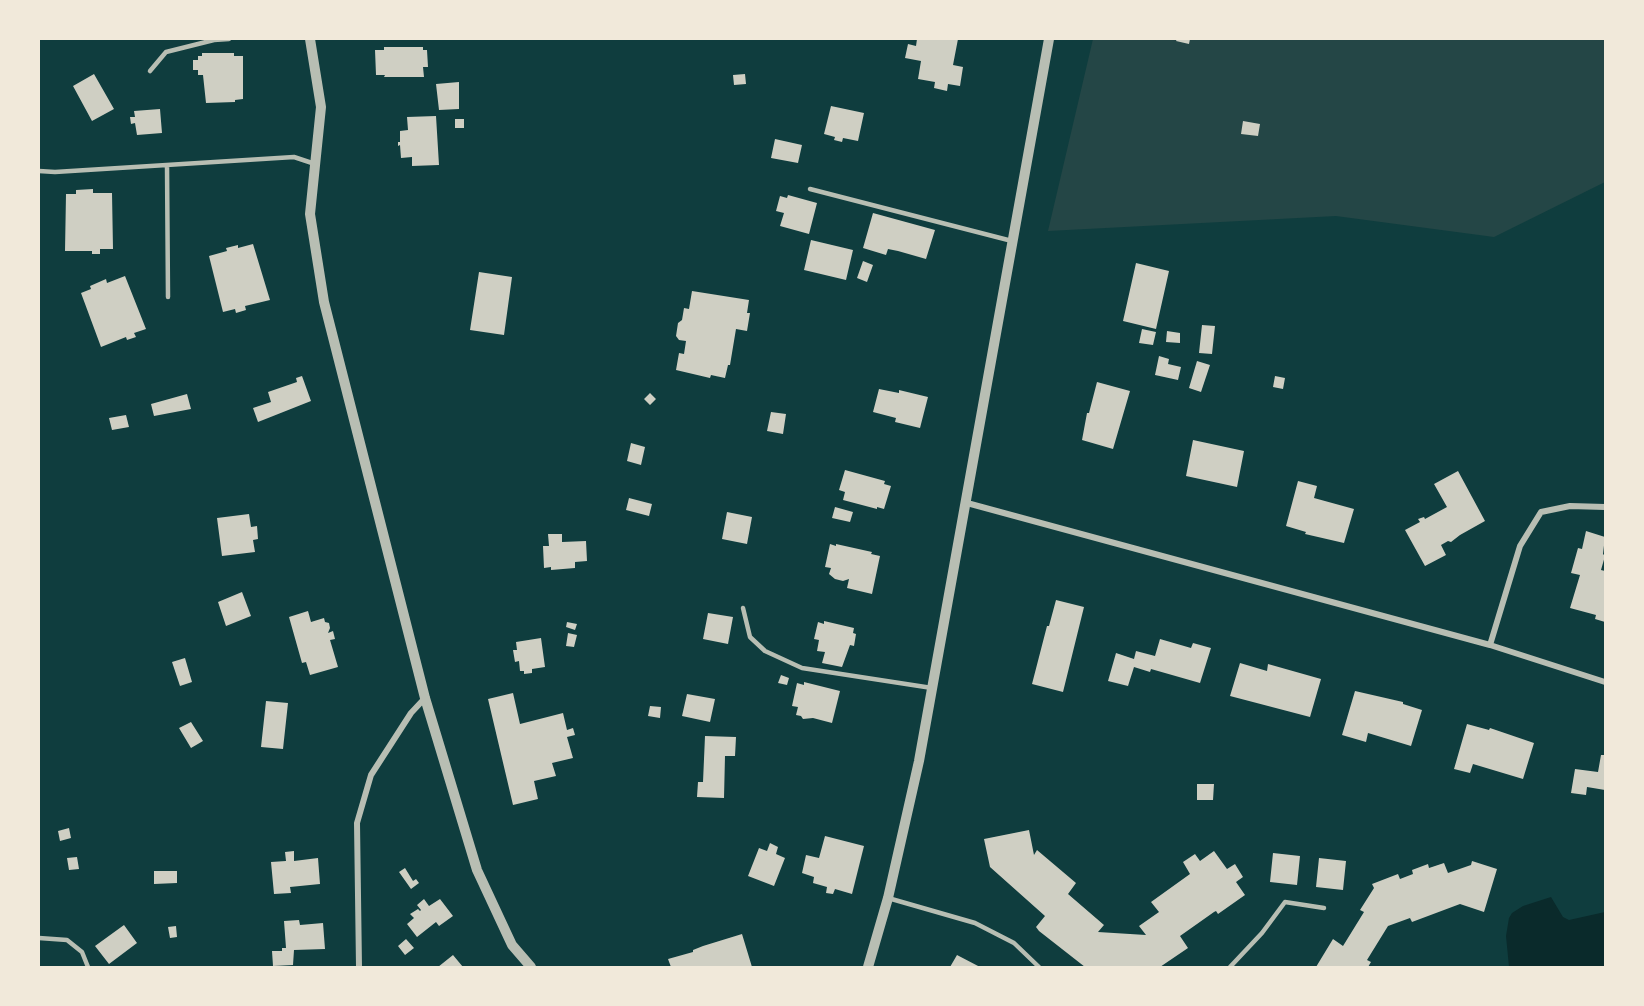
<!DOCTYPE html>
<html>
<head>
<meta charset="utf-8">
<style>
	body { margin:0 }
	#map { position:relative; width:1644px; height:1006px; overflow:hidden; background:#0f3d3e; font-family:Arial,sans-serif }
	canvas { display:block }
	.frame { position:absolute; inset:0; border:40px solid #f1e9da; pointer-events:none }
</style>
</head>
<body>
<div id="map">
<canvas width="1644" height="1006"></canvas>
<div class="frame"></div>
</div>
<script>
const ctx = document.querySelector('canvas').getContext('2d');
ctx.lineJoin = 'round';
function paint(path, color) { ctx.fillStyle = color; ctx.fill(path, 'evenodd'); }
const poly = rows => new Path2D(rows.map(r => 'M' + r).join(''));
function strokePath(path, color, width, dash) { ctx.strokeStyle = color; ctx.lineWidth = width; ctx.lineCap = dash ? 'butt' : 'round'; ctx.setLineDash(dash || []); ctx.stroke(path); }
paint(poly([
	[1093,39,1605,39,1605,182,1494,237,1336,216,1048,231]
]), '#244646');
paint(poly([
	[1551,897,1563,917,1569,920,1605,912,1605,967,1509,967,1506,936,1509,918,1512,913,1523,906]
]), '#0a2a2b');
paint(poly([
	[917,39,958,39,953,65,963,67,960,86,948,84,947,91,934,88,935,82,918,79,921,61,905,58,908,44,916,46],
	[1177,39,1190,39,1189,44,1176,41],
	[384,47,423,47,423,50,427,50,428,67,423,67,424,77,384,77,385,75,376,75,375,50,384,50],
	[202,53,234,53,234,56,243,56,243,99,235,100,235,102,206,103,203,75,198,75,198,70,193,70,193,60,198,60,198,56,202,56],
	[94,74,114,109,92,121,73,86],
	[745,74,746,84,734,85,733,75],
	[459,82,459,109,439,110,436,84],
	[831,106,864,113,858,141,843,138,842,142,834,140,835,137,824,134],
	[160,109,162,133,137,135,135,123,131,124,130,117,135,117,134,111],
	[436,116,439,165,412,166,412,157,401,158,400,145,398,146,398,142,400,142,400,131,408,130,407,117],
	[455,119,464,119,464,128,455,128],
	[1243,121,1260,124,1258,136,1241,134],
	[775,139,802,145,798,163,771,158],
	[93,189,93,193,112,193,113,249,100,249,100,254,92,254,92,251,65,251,66,194,76,194,76,190],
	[788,195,817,203,809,234,780,226,784,213,776,211,780,196,787,198],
	[873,213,935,230,926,259,898,251,888,249,886,255,863,248],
	[811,240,853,250,846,280,804,270],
	[253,244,270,300,245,306,246,310,236,313,235,309,223,312,209,256,227,251,226,248,238,245,238,248],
	[863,261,873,265,867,282,857,278],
	[1136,263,1169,271,1156,329,1123,321],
	[479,272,512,277,504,335,470,330],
	[125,276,146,329,134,333,136,337,127,340,126,337,101,347,81,293,91,289,90,286,106,279,107,283],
	[692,291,749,300,747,313,750,313,747,331,736,329,730,365,728,365,725,378,711,375,710,378,676,370,679,353,684,354,686,341,679,340,676,336,678,323,682,320,684,308,689,309],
	[1202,325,1215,326,1212,354,1199,353],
	[1142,329,1156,332,1153,345,1139,343],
	[1167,331,1180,333,1180,343,1166,342],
	[1159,356,1169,359,1168,364,1181,367,1178,380,1155,375],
	[1197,361,1210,365,1201,392,1189,388],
	[302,376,311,401,258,422,253,408,271,402,268,392,297,382,296,378],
	[1275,376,1285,378,1283,389,1273,387],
	[1097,382,1130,391,1113,449,1082,440,1087,413,1089,413],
	[879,389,899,393,899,390,928,397,920,428,895,422,896,418,873,412],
	[650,393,656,399,650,405,644,399],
	[187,394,191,409,154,416,151,404],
	[771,412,786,414,783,434,767,431],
	[126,415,129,427,112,430,109,418],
	[1193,440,1244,451,1237,487,1186,476],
	[631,443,645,447,641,465,627,461],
	[845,470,885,481,884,484,891,486,884,509,877,507,877,509,843,500,845,492,839,490],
	[1458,471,1485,521,1460,535,1451,542,1448,541,1441,545,1446,555,1425,566,1405,530,1420,522,1418,519,1424,517,1425,519,1447,507,1434,484],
	[1298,481,1317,486,1314,498,1354,509,1344,543,1305,534,1306,532,1286,526],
	[629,498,652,504,649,516,626,510],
	[835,507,853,512,850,522,832,518],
	[727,512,752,517,747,544,722,539],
	[249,514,251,527,257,526,258,539,253,540,255,552,222,556,217,518],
	[1586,531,1605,537,1603,554,1605,556,1601,570,1605,571,1605,622,1595,619,1596,615,1570,608,1580,575,1571,573,1578,548,1582,549],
	[548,534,562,534,562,542,586,541,587,561,575,562,575,568,551,570,551,567,544,568,543,546,549,546],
	[830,544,836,546,836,544,872,552,871,554,880,556,872,594,847,588,849,579,843,581,835,579,829,574,831,568,825,567],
	[242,592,251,616,226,626,218,602],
	[1056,600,1084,607,1063,692,1032,684,1047,626,1049,626],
	[308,611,311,622,324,618,325,622,329,623,330,628,328,633,333,631,335,639,330,640,338,667,310,675,306,662,302,663,289,617],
	[708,613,733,617,728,644,703,639],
	[824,621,854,628,853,633,856,634,854,646,850,645,842,667,822,663,825,652,817,651,819,640,814,639,818,622,824,624],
	[567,622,577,624,575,630,566,627],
	[568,633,577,635,574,647,566,646],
	[541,638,545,667,532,669,532,673,524,674,524,671,520,671,519,661,515,662,513,650,517,650,516,642],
	[1160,639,1191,648,1193,643,1211,648,1200,683,1151,669,1150,672,1134,667,1128,686,1108,681,1116,653,1134,659,1136,651,1155,656],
	[185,658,192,682,180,686,172,662],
	[1240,663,1267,671,1268,664,1321,679,1310,717,1230,696],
	[781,675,789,678,787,685,778,683],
	[804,682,840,691,832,723,813,718,803,719,801,716,796,715,798,707,792,706,797,683,804,685],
	[1355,691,1403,702,1403,704,1422,710,1411,746,1368,733,1366,742,1342,735],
	[513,693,520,724,563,713,567,730,573,728,575,735,567,737,573,758,552,763,556,776,534,781,538,799,513,805,488,699],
	[687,694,715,699,710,722,682,716],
	[266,701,288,703,283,749,261,747],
	[650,706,661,707,660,718,648,716],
	[191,722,203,741,191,748,179,728],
	[1467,724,1489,730,1490,728,1534,743,1523,779,1473,764,1470,773,1454,769],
	[705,736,736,737,735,756,725,756,724,798,697,797,698,782,703,782],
	[1601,755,1605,755,1605,790,1587,787,1586,795,1571,793,1575,769,1598,772],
	[1197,784,1214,784,1213,800,1197,800],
	[69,828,71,838,60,841,58,831],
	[1029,830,1034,855,1037,850,1076,883,1068,894,1104,925,1098,932,1146,935,1139,926,1159,912,1151,902,1190,874,1183,862,1195,854,1200,861,1214,851,1227,869,1235,864,1243,877,1236,882,1245,895,1218,914,1216,911,1214,912,1180,936,1188,948,1160,967,1085,967,1039,931,1036,927,1045,916,990,867,984,839],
	[825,836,864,846,852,894,835,889,833,894,826,893,827,887,813,883,814,877,802,873,806,855,819,858],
	[770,843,778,847,776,854,785,858,774,886,748,876,759,848,767,851],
	[294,851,294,861,318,858,320,884,290,887,291,893,274,894,271,862,286,861,285,852],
	[1273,853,1300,856,1297,885,1270,882],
	[77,857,79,869,69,870,67,858],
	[1319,858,1346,861,1343,890,1316,887],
	[1472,861,1497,869,1484,912,1460,904,1412,922,1410,918,1388,926,1367,960,1371,962,1368,967,1316,967,1333,939,1343,946,1364,912,1360,910,1374,888,1372,884,1398,874,1400,879,1413,874,1412,870,1428,864,1429,868,1444,863,1448,873,1471,865],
	[405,868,413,881,416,879,419,883,411,889,399,872],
	[154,871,177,871,177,883,154,884],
	[424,899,429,906,440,899,453,916,439,926,436,922,417,937,407,924,414,918,410,914,418,909,420,911,421,910,417,905],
	[299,920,300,925,323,923,325,949,294,950,293,965,273,966,272,951,282,951,282,948,286,948,284,921],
	[124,925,137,943,109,964,95,946],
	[176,926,177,937,170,938,168,927],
	[742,934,752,967,671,967,668,959,693,952,693,950,703,946],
	[406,939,414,948,405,955,398,946],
	[453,955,463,967,438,967],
	[957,955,980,967,950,967]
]), '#cfcfc3');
strokePath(poly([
	[150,71,166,52,214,40,229,39],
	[167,165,168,297],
	[39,171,55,172,294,157,315,164],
	[810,189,1012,241],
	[743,608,750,637,765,651,802,668,932,688],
	[888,898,975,923,1014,943,1039,967],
	[39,938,67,940,82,952,88,967],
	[1230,967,1262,933,1285,902,1324,908]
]), '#b8beb3', 4.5);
strokePath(poly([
	[967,503,1490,645,1605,682],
	[1490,645,1520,546,1541,512,1570,506,1605,507],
	[359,967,357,823,371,775,411,713,425,698]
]), '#b8beb3', 6);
strokePath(poly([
	[310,39,321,107,310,214,324,302,425,698,477,870,512,945,531,967],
	[868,967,888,898,919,761,1049,39]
]), '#b8beb3', 10);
</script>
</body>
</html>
